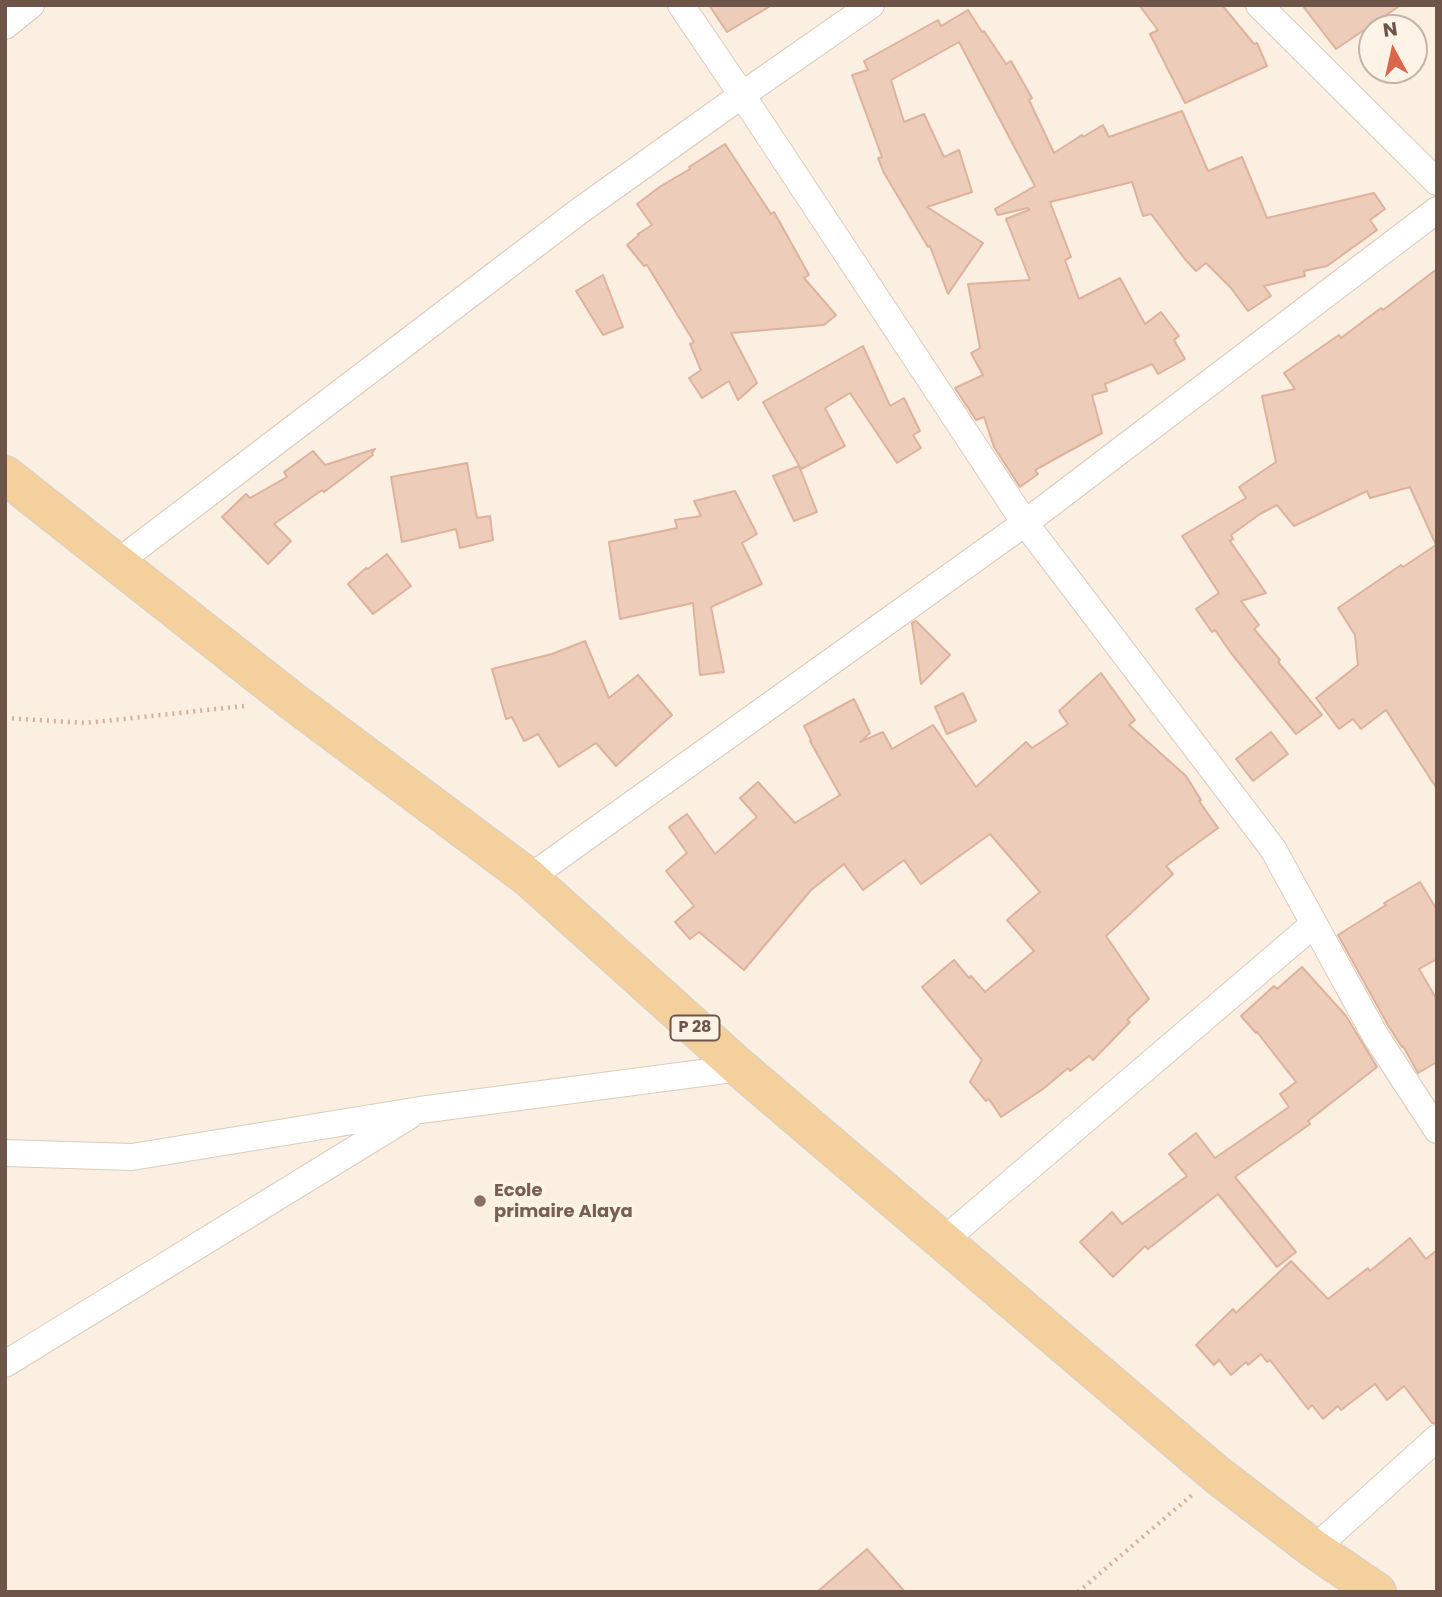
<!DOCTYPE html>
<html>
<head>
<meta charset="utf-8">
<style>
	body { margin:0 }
	#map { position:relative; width:1442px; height:1597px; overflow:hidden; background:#faefe0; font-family:Poppins,sans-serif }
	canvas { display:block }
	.frame { position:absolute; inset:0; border:7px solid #6e554a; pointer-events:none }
	.north { position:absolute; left:1358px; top:14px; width:70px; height:70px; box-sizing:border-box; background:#fdf3e6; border:2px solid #c4b4a8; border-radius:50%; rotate:352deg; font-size:19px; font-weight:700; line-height:28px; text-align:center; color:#6e554a }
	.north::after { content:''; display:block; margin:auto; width:24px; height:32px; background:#da674f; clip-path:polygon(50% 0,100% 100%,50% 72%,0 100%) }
</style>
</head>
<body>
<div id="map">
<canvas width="1442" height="1597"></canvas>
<div class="frame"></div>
<div class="north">N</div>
</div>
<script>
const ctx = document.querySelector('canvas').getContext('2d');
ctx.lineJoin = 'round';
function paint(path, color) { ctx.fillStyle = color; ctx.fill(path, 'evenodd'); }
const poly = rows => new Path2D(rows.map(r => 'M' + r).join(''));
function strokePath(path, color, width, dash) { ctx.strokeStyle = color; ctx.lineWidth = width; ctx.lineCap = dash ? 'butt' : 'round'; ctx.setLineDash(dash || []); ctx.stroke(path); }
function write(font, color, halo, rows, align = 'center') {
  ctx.font = font + ' Poppins,sans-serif'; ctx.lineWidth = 7; ctx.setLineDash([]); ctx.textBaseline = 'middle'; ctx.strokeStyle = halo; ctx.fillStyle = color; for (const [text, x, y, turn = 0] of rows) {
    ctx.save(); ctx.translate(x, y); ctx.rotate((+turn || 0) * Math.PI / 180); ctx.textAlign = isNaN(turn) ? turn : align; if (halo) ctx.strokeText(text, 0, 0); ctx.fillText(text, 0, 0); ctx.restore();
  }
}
const building = poly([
	[709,5,772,5,727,32,709,5],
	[1139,5,1222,5,1254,44,1257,43,1267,66,1185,103,1150,34,1158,30,1139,5],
	[1302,5,1401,5,1336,49,1302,5],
	[968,10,982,32,984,31,1006,64,1011,61,1032,98,1029,100,1054,153,1082,135,1083,137,1103,125,1109,137,1182,111,1208,171,1242,157,1267,218,1374,193,1385,209,1370,220,1377,230,1327,266,1304,271,1305,276,1264,286,1271,296,1248,311,1231,288,1206,263,1196,271,1184,258,1151,214,1143,216,1132,182,1050,202,1071,257,1065,260,1079,299,1120,278,1145,324,1161,312,1179,336,1174,340,1185,359,1158,374,1152,364,1105,384,1107,391,1092,395,1102,433,1035,470,1038,474,1020,487,994,447,984,417,976,420,955,388,983,375,971,353,980,348,968,284,1030,280,1006,219,1029,210,1028,208,998,215,995,209,1035,186,959,42,891,80,904,122,924,114,944,157,959,150,972,192,927,207,983,243,948,294,930,246,928,247,884,173,878,158,882,157,852,75,868,70,864,61,938,20,941,26,968,10],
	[725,144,771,214,774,212,809,275,804,278,836,315,824,325,731,333,757,383,738,400,729,381,702,398,689,378,701,370,690,344,694,342,647,265,644,266,627,245,639,235,638,234,652,225,637,204,661,186,690,169,689,167,725,144],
	[1437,269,1437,789,1386,710,1361,729,1353,719,1339,729,1316,698,1358,665,1355,635,1338,608,1401,565,1403,567,1436,545,1410,487,1370,498,1367,491,1294,526,1277,505,1260,514,1231,535,1233,539,1230,541,1266,593,1241,601,1259,625,1254,629,1280,660,1278,662,1322,715,1296,734,1231,653,1215,630,1212,632,1196,609,1219,593,1182,536,1246,498,1239,487,1276,462,1262,396,1295,389,1284,373,1339,335,1341,338,1381,308,1383,310,1437,269],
	[603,275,623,327,603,335,576,291,603,275],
	[863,346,890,406,904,398,920,431,913,435,921,448,897,463,850,393,825,408,845,446,801,469,763,402,863,346],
	[375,449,372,453,373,455,324,492,322,490,274,524,291,541,268,564,222,517,246,494,250,498,287,477,284,472,313,451,325,465,375,449],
	[467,463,477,518,490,516,493,540,460,548,456,529,402,542,391,477,467,463],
	[799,466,817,512,794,521,773,476,799,466],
	[735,491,757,534,742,543,762,584,711,607,724,672,700,675,693,603,620,619,609,542,677,528,675,520,701,516,694,501,735,491],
	[387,554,411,586,373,614,348,584,366,568,368,569,387,554],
	[916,621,950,655,921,684,912,623,916,621],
	[585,641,609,698,638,675,672,715,616,766,596,743,559,767,538,734,524,741,512,717,506,719,492,669,552,654,585,641],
	[1101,673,1135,720,1129,725,1186,776,1201,800,1199,801,1218,828,1166,866,1173,874,1106,936,1149,999,1127,1020,1130,1022,1093,1060,1089,1056,1070,1071,1068,1068,1043,1089,1001,1117,989,1099,986,1101,970,1082,982,1060,922,987,954,960,969,978,971,976,985,992,1034,951,1007,920,1040,892,990,834,921,884,904,860,863,890,844,864,811,890,744,970,699,932,690,939,675,922,694,906,666,871,687,853,669,827,687,814,715,854,757,817,740,798,758,782,795,823,840,795,810,741,811,740,804,726,854,699,870,733,860,742,883,732,892,749,933,725,976,787,1026,742,1032,748,1068,724,1059,711,1101,673],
	[963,693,976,721,947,734,935,707,963,693],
	[1271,732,1288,754,1253,781,1236,759,1271,732],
	[1420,882,1437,910,1437,959,1419,969,1437,1000,1437,1062,1418,1073,1403,1046,1402,1047,1389,1027,1338,935,1386,905,1384,903,1420,882],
	[1302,967,1346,1016,1377,1067,1308,1121,1310,1124,1235,1177,1296,1252,1277,1267,1218,1194,1148,1249,1145,1246,1113,1277,1080,1242,1112,1212,1122,1224,1187,1176,1169,1154,1196,1133,1215,1158,1289,1107,1280,1094,1296,1082,1257,1032,1256,1033,1241,1016,1274,986,1277,989,1302,967],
	[1410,1238,1426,1259,1437,1250,1437,1423,1432,1423,1404,1386,1387,1400,1375,1384,1341,1410,1338,1406,1323,1419,1312,1405,1308,1409,1270,1360,1267,1362,1261,1354,1248,1365,1246,1362,1231,1375,1219,1360,1214,1365,1196,1345,1233,1309,1236,1313,1291,1261,1328,1299,1368,1268,1370,1271,1410,1238],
	[867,1549,905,1592,817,1592,867,1549]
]);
paint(building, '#edccba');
strokePath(building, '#deb29c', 2);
const minor = poly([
	[681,5,742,95,1025,523,1273,849,1375,1035,1437,1130],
	[1259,5,1437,182],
	[5,26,31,5],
	[118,562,578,212,742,95,871,5],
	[529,878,1025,523,1437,210],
	[5,1153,132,1157,420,1110,740,1068],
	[943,1241,1314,924],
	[5,1364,409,1116],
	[1314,1549,1437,1438]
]);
const primary = poly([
	[5,475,292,701,529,878,740,1068,1216,1474,1314,1549,1377,1592]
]);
strokePath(minor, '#ddcbbd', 28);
strokePath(primary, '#d6cfcc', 40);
strokePath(poly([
	[5,718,85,723,245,706],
	[1078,1592,1192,1495]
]), '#d1b09e', 4.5, [2, 5]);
strokePath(minor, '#fff', 26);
strokePath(primary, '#f4d09d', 38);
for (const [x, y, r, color] of [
	[480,1201,7,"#8d6e63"]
]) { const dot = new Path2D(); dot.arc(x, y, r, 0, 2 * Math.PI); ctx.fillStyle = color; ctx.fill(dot); strokePath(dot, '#fdf3e6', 2.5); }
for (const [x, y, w] of [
	[695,1028,49]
]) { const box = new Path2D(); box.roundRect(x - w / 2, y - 12.5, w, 25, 5); ctx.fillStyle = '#fdf3e6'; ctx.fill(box); strokePath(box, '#6e554a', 2); }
write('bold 16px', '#6e554a', null, [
	["P 28",695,1028]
]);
write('bold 18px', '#785e54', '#fdf3e6', [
	["Ecole",494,1191],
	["primaire Alaya",494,1212]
], 'left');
</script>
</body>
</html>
